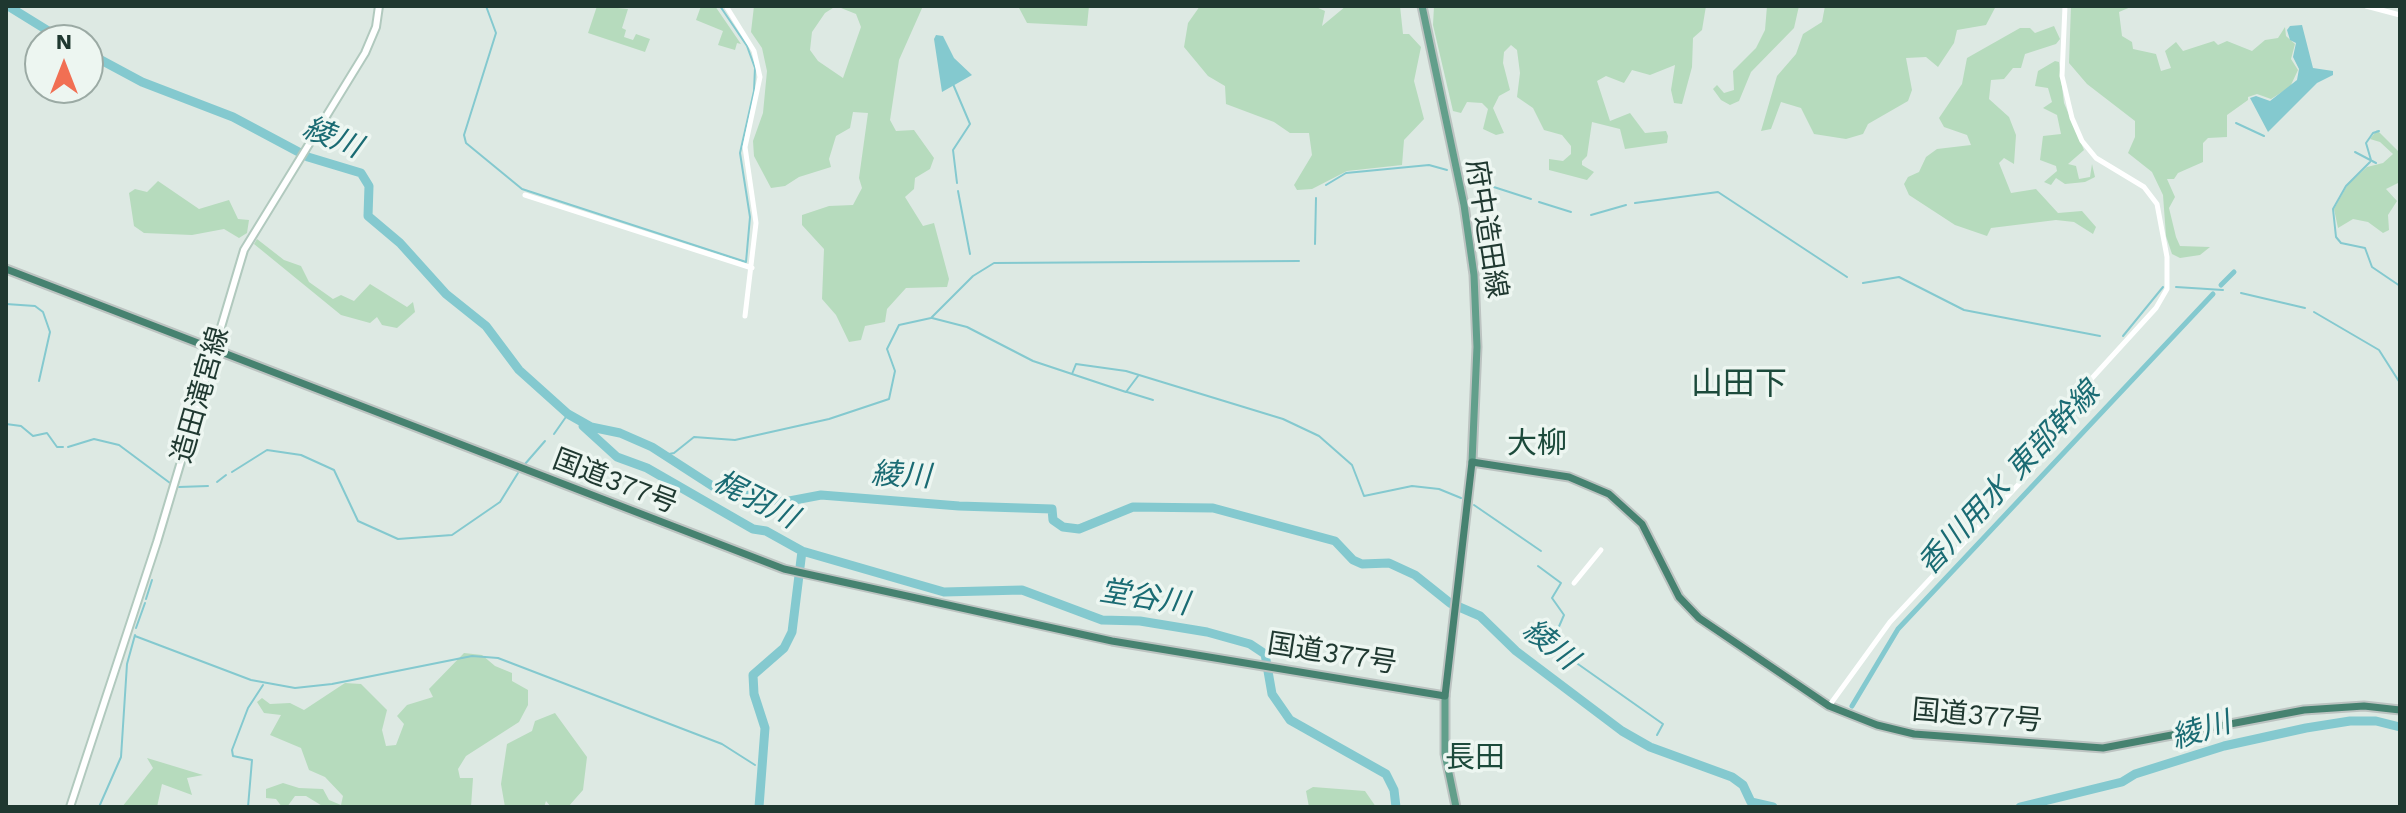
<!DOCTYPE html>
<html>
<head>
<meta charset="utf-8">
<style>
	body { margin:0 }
	#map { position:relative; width:2406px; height:813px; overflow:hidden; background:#dde9e3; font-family:"Work Sans",sans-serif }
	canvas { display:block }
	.frame { position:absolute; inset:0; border:8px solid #1f3830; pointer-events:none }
	.north { position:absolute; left:24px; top:24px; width:80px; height:80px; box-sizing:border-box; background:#edf6f1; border:2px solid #9baaa4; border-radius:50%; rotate:0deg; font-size:22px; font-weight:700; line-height:32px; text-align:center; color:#1f3830 }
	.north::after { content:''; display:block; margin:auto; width:28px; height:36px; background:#f16f53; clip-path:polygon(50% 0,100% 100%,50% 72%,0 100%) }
</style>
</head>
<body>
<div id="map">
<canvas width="2406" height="813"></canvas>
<div class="frame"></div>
<div class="north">N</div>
</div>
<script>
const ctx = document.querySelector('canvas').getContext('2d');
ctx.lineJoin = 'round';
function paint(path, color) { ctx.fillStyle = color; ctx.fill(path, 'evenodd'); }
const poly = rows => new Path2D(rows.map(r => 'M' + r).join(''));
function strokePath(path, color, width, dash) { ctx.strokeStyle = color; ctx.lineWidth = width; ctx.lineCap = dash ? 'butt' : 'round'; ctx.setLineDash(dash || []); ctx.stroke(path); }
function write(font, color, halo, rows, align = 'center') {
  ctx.font = font + ' "Work Sans","Noto Sans JP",sans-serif'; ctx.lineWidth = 7; ctx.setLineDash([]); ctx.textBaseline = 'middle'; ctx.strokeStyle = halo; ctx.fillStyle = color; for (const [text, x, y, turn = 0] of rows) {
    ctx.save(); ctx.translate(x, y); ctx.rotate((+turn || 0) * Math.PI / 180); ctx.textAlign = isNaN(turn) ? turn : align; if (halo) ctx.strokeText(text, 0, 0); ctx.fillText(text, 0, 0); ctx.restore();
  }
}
paint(poly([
	[597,6,628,9,622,28,626,30,624,37,633,40,636,34,650,39,645,52,588,33],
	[701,6,715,6,741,44,737,43,735,50,718,45,723,31,696,20],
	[754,6,836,6,825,13,812,32,810,50,818,61,843,78,861,27,856,14,836,6,923,6,899,60,890,120,896,131,914,130,934,158,930,169,915,178,914,189,905,197,923,226,934,223,949,279,947,287,906,288,887,309,885,322,865,326,861,340,849,342,836,315,822,299,824,249,802,225,802,215,829,206,853,205,862,188,859,178,868,113,853,112,850,128,836,136,829,159,831,167,799,177,785,186,771,188,754,156,753,141,763,113,767,71,762,48,751,32],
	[1018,6,1089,6,1087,26,1027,23],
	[1200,6,1314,6,1325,11,1322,26,1346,6,1400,6,1403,34,1409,34,1421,47,1414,81,1424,119,1404,140,1402,165,1347,171,1312,189,1297,190,1294,185,1312,155,1309,133,1290,133,1274,122,1226,104,1225,86,1208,76,1184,47,1188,23],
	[1434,6,1706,6,1702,30,1693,38,1692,67,1682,104,1674,103,1671,90,1675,65,1650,75,1632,70,1624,83,1606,76,1597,81,1610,121,1630,113,1645,133,1666,131,1668,136,1667,143,1625,149,1620,129,1592,122,1587,156,1582,161,1582,165,1594,172,1587,180,1549,170,1549,159,1563,161,1571,154,1571,146,1562,135,1544,130,1533,108,1517,97,1520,73,1517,50,1511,45,1504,52,1503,63,1510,90,1499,96,1493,108,1504,133,1496,135,1483,129,1488,109,1482,103,1467,102,1461,113,1453,111,1433,25],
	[1767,6,1799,6,1794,28,1751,72,1739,101,1730,105,1721,100,1713,89,1717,85,1724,93,1734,90,1733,71,1756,48,1765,30],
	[1825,6,1996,6,1986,25,1957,30,1954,43,1938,67,1926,57,1906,58,1912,90,1908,101,1868,124,1863,134,1846,139,1814,134,1801,108,1781,102,1771,129,1761,131,1777,76,1796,54,1803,34,1822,22],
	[2071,6,2133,6,2119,12,2122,36,2132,42,2133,49,2156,54,2161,71,2171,68,2165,51,2176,42,2183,51,2214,41,2218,45,2227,41,2252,51,2265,40,2278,38,2285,27,2286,36,2295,44,2291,59,2298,70,2290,87,2271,99,2257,94,2248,97,2248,100,2227,115,2227,137,2208,138,2203,143,2203,162,2178,173,2174,179,2167,179,2175,197,2169,208,2176,237,2180,246,2210,247,2200,255,2180,258,2172,254,2166,236,2163,195,2152,172,2128,153,2135,137,2135,121,2087,84,2069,63],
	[2054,26,2060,39,2056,44,2025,54,2021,68,2013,68,2004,79,1991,80,1989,99,2009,117,2016,135,2014,164,2004,158,1999,163,2011,193,2036,189,2058,213,2082,211,2096,227,2093,234,2074,222,2056,220,1991,228,1987,236,1955,225,1909,195,1904,184,1908,177,1919,172,1926,157,1937,149,1971,145,1967,135,1944,127,1939,118,1962,84,1967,58,2020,28,2030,28,2035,33],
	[2055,61,2059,62,2064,103,2084,150,2068,164,2076,166,2079,179,2090,177,2092,164,2095,177,2085,182,2065,184,2056,178,2051,185,2044,182,2057,171,2056,166,2040,160,2043,136,2061,134,2057,115,2043,108,2052,102,2048,88,2035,86,2038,71],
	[2377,130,2400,153,2400,182,2386,189,2397,201,2388,215,2389,230,2383,233,2368,222,2353,219,2338,228,2334,209,2348,184,2367,167,2383,163,2393,154,2380,142,2370,139],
	[158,181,199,209,229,200,238,219,249,220,247,233,239,238,224,229,192,235,144,233,134,226,129,193,135,189,147,192],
	[257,239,284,260,301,266,309,282,333,299,341,295,354,301,370,284,407,307,413,302,415,312,397,328,382,325,377,317,370,323,341,315,254,244],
	[464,653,482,655,495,666,512,673,512,681,528,690,528,705,519,722,466,756,458,769,460,778,473,778,471,807,324,807,306,796,295,796,287,807,282,807,276,799,266,798,266,789,283,783,299,788,323,789,329,800,341,805,343,796,325,777,309,770,301,748,270,735,281,715,264,713,257,702,262,698,270,704,290,703,304,710,345,683,361,684,387,710,382,730,386,746,396,745,404,724,397,716,407,705,433,697,429,689],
	[555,713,587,757,583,790,568,807,551,807,546,801,544,807,505,807,501,784,507,744,532,731,535,721],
	[147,758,203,775,187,778,192,795,162,784,157,807,122,807,153,768],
	[1313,787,1365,791,1376,807,1309,807,1306,791]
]), '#b6dbbd');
paint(poly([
	[2302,25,2313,68,2333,71,2333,75,2317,83,2268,132,2250,98,2256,96,2270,101,2297,80,2299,69,2293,57,2296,43,2290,40,2287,30,2290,26],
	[936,35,943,36,954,58,972,75,942,92,934,39]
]), '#84c9cf');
strokePath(poly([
	[486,6,496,33,464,135,466,143,522,189,746,262,750,217,740,153,754,91,755,68,747,46,720,6],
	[953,84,970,124,953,150,957,183],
	[2236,123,2264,136],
	[2355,152,2376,163],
	[2371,160,2366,143,2373,133,2379,131],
	[2370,162,2346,186,2333,209,2336,237,2341,243,2365,248,2372,267,2400,286],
	[1469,179,1531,199],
	[1326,185,1346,173,1429,165,1447,170],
	[958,191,970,254],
	[1539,202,1571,212],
	[1635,203,1718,192,1847,277],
	[1591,215,1626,205],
	[1315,244,1316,198],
	[1863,283,1899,277,1964,310,2100,336],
	[2176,287,2223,290],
	[2241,293,2305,308],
	[6,304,35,306,43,312,50,332,39,381],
	[2314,312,2379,350,2400,383],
	[932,318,967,327,1033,361,1072,374,1076,364,1126,371,1283,419,1319,436,1352,465,1364,496,1412,486,1439,489,1461,498],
	[2123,336,2163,287],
	[1072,374,1126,392,1138,376],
	[1127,392,1153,400],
	[6,424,21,426,33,436,47,433,57,447,63,447],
	[554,434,568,414],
	[68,447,94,439,119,445,170,483],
	[664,455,674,453,694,437,735,440,829,419,889,399,895,371,887,349,899,325,931,318,973,276,994,263,1299,261],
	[525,464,545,441],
	[232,472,267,450,301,455,334,470,358,521,398,539,452,535,500,502,518,473],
	[217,482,226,475],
	[179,487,208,486],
	[1474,505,1541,551],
	[1538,566,1561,583,1552,598,1564,615,1551,645,1663,724,1657,735],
	[146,599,152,580],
	[136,628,145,603],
	[135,636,251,680,295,688,332,684,472,656,498,658,722,744,755,765],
	[99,807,121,757,127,664,135,635],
	[248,807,252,760,233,756,232,750,248,708,263,685]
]), '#84c9cf', 2);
strokePath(poly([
	[2221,285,2234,272],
	[1852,706,1898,629,2213,294]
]), '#84c9cf', 5);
strokePath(poly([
	[8,6,63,40],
	[88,53,142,82,233,117,308,157,361,173,369,186,368,216,400,243,446,294,486,326,519,370,568,414,591,427,620,433,652,447,714,487,784,502,821,495,959,506,1052,509,1053,520,1063,527,1079,529,1133,507,1213,508,1335,541,1353,560,1362,564,1389,563,1415,575,1450,603,1480,616,1516,651,1622,731,1650,747,1732,777,1743,785,1751,802,1773,807],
	[583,426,617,457,647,468,753,529,766,531,802,551,944,592,1022,590,1102,620,1140,621,1207,632,1250,644,1265,654,1272,694,1290,720,1386,774,1394,790,1396,807],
	[759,807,765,728,754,694,753,675,784,648,792,632,802,551],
	[2020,807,2122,782,2135,774,2224,746,2306,728,2350,721,2376,721,2400,727]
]), '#84c9cf', 9);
const secondary = poly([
	[70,807,157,542,244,250,365,53,376,27,379,6]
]);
const primary = poly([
	[1422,6,1464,205,1474,275,1477,347,1472,462],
	[1445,696,1445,754,1456,807]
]);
const trunk = poly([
	[6,269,784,569,1112,641,1445,696,1472,462,1569,477,1609,494,1642,524,1679,597,1699,618,1829,706,1877,725,1914,734,2103,748,2304,710,2364,706,2400,710]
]);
strokePath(secondary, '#b1c9be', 10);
strokePath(primary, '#bcc3c1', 11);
strokePath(trunk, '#bcc3c1', 11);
strokePath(poly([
	[726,6,754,51,760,77,745,147,756,223,745,316],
	[2366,6,2400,15],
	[525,195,752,268],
	[1574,583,1601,550],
	[1829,706,1890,622,2032,470,2073,399,2156,308,2167,289,2167,257,2157,204,2144,187,2096,158,2082,141,2072,118,2062,76,2065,6]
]), '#fff', 5);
strokePath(secondary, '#fff', 6);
strokePath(primary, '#629f8b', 7);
strokePath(trunk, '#468270', 7);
write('28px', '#1f3830', '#edf6f1', [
	["府中造田線",1486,229,81],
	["造田滝宮線",201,395,-74],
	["国道377号",615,482,21],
	["国道377号",1332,654,9],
	["国道377号",1977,716,5]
]);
write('italic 30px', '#1a6b73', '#edf6f1', [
	["綾川",332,138,22],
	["綾川",901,476,3],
	["香川用水 東部幹線",2009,479,-47],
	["梶羽川",755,500,27],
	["堂谷川",1144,598,9],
	["綾川",1550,645,39],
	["綾川",2201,731,-17]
]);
write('30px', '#1c4a3b', '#edf6f1', [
	["大柳",1537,444],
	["長田",1475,758]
]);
write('32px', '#1c4a3b', '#edf6f1', [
	["山田下",1739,385]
]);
</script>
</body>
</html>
